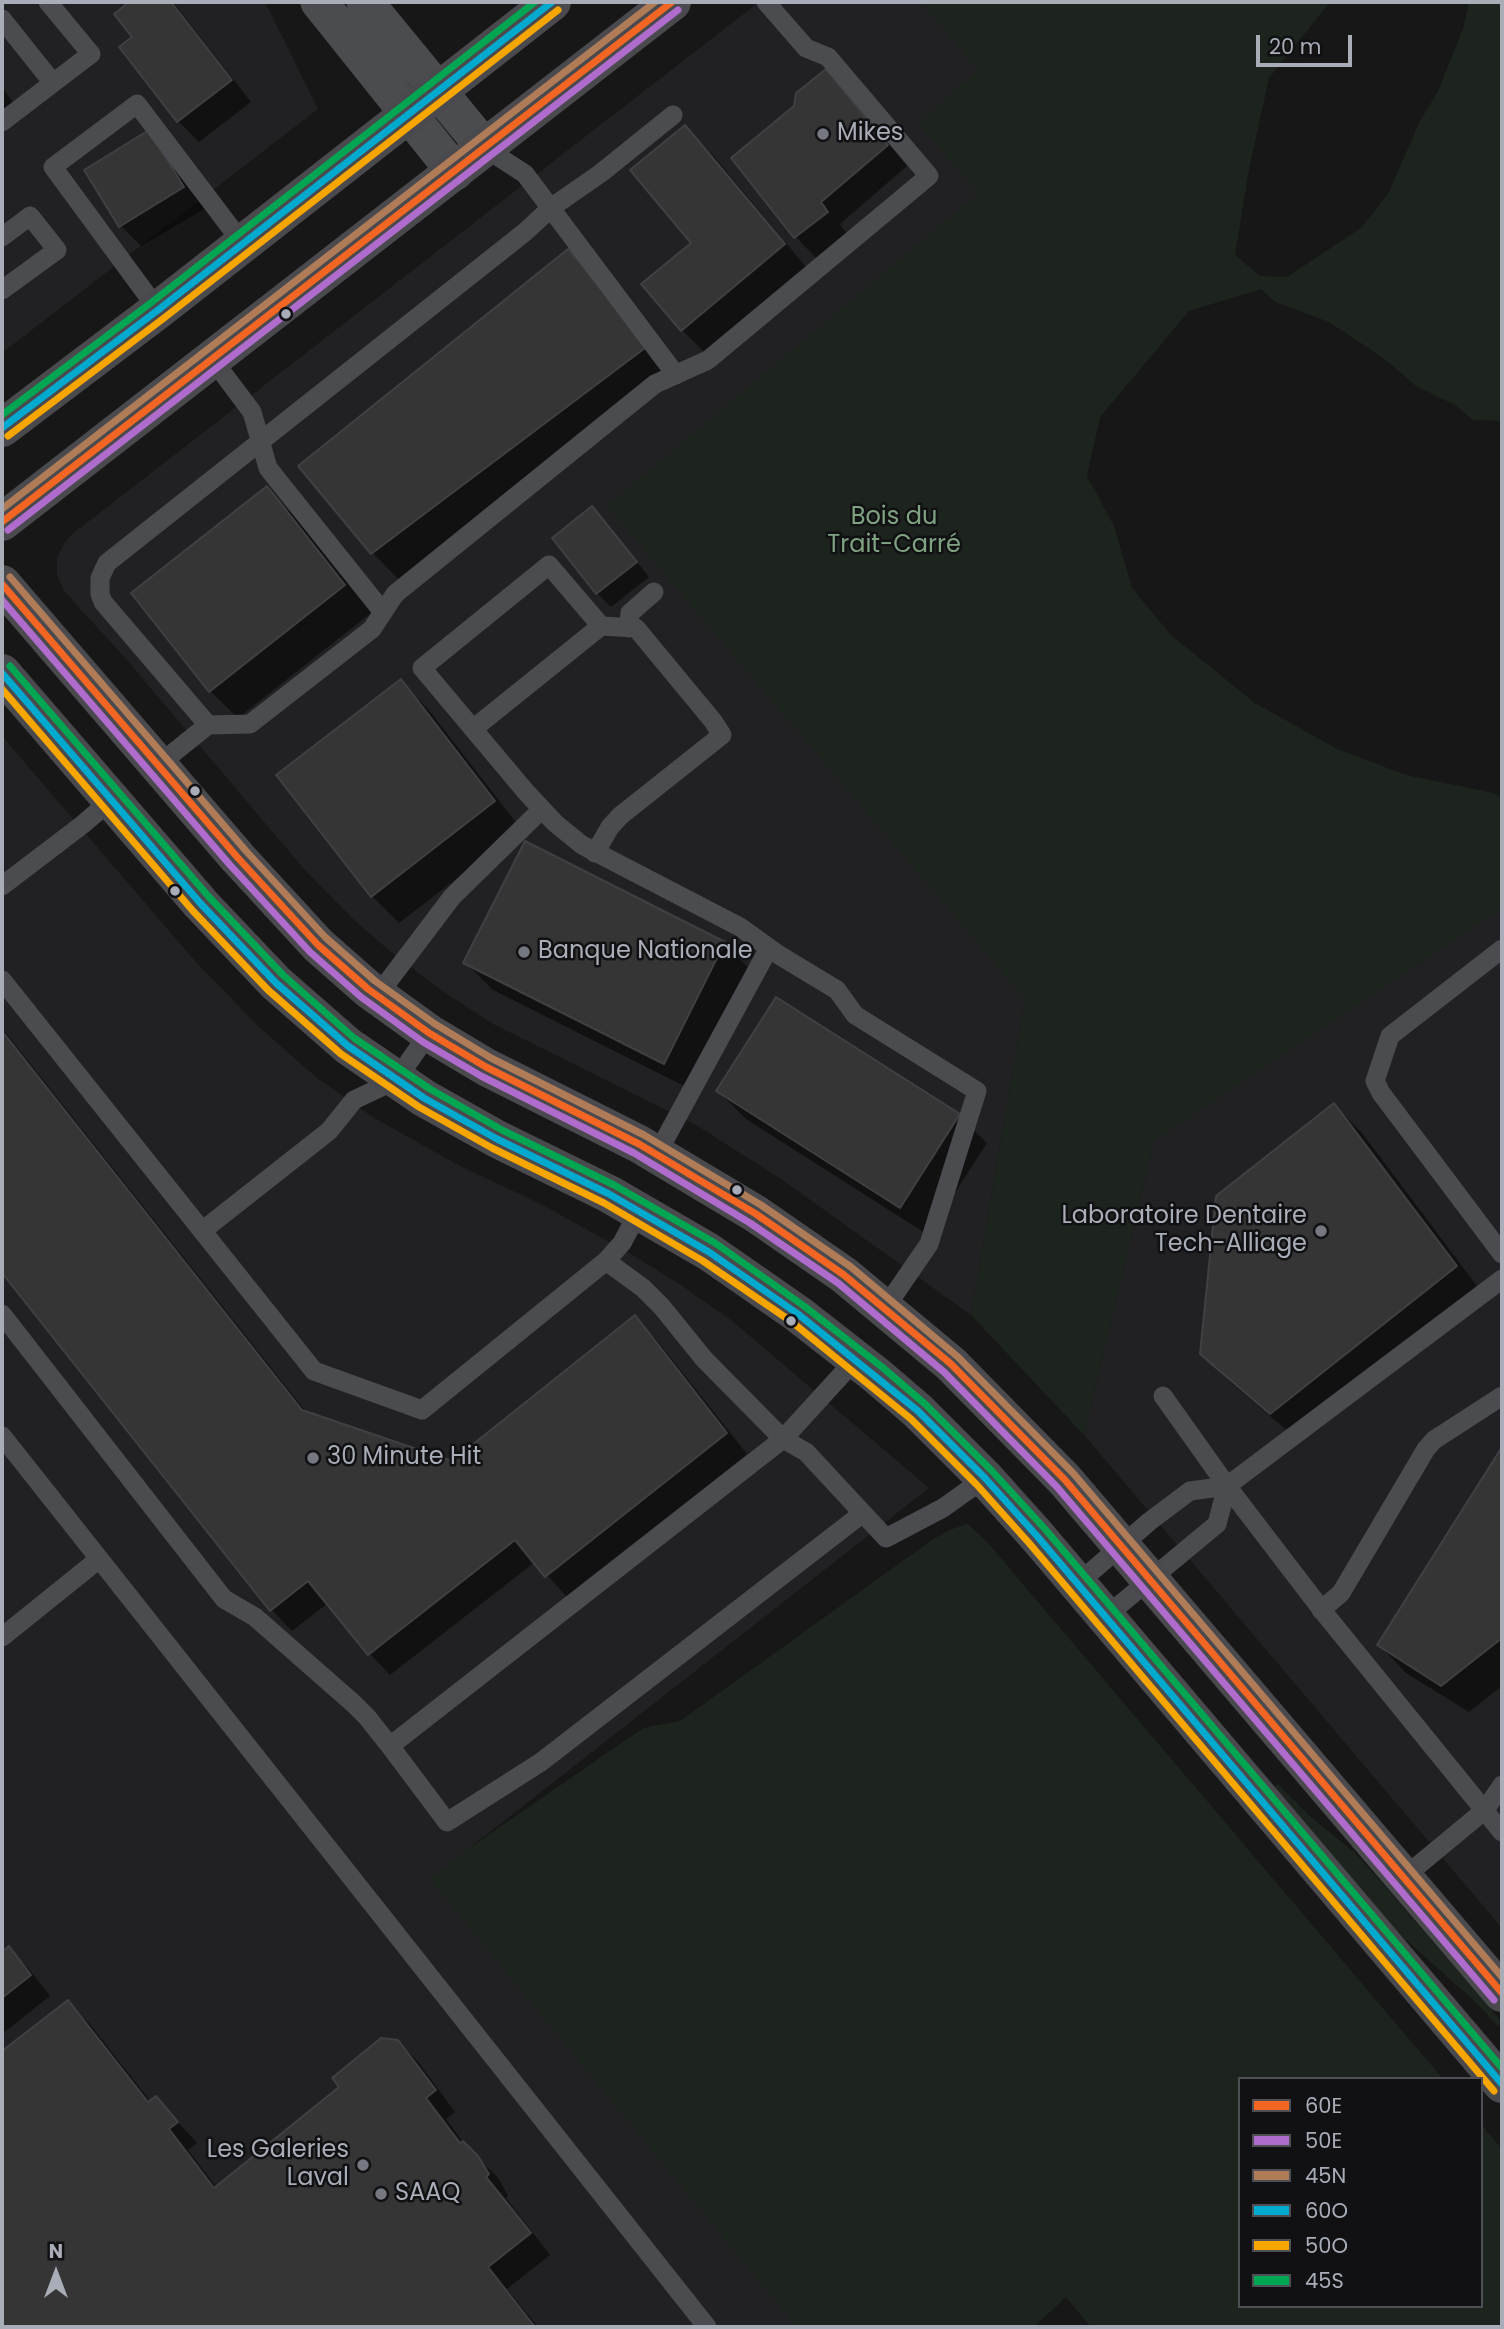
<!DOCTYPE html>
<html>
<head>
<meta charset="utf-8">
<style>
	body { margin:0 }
	#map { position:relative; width:1504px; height:2329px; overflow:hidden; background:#171717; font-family:Poppins,sans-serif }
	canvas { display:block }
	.frame { position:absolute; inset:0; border:4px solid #a8adb8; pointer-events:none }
	.legend { position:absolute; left:1238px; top:2077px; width:245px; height:231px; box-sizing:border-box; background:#111113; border:2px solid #4d4f55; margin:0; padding:9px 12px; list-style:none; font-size:21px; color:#a8adb8 }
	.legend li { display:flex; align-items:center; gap:14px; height:35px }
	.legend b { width:35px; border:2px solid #4d4f55 }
	.north { position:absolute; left:21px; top:2238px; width:70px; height:70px; -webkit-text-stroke:5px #111113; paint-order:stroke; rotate:0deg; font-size:19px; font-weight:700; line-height:28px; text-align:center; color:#a8adb8 }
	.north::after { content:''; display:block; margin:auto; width:24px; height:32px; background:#a8adb8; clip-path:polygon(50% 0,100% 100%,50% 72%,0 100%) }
	.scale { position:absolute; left:1256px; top:35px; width:96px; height:32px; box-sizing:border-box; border:4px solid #a8adb8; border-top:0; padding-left:9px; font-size:21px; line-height:24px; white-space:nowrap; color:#a8adb8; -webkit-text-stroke:5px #111113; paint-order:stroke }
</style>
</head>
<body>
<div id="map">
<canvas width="1504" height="2329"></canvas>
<div class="frame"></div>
<ul class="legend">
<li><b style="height:9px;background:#f26522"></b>60E</li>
<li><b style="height:9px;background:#b06ccc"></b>50E</li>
<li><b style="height:9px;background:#b07c57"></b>45N</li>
<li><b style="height:9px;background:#00a9ce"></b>60O</li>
<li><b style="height:9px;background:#f7a600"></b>50O</li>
<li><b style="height:9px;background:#00a651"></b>45S</li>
</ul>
<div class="north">N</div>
<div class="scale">20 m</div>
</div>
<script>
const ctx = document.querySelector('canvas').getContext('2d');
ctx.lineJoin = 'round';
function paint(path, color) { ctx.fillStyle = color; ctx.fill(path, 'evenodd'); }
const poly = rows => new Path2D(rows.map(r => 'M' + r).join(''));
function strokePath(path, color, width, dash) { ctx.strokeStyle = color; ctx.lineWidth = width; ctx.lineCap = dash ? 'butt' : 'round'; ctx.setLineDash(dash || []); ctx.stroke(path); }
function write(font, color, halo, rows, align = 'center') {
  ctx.font = font + ' Poppins,sans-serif'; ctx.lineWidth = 5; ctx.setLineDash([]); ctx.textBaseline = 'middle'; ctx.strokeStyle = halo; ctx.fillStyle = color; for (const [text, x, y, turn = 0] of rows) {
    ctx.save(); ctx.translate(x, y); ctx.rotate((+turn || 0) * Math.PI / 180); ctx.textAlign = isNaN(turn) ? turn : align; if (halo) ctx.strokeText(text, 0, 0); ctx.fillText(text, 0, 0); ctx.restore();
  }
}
paint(poly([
	[2,2,265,2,318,109,2,353],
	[759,2,921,2,978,70,918,124,979,193,607,506,1025,999,971,1315,781,1179,696,1125,493,1024,441,990,390,951,353,919,304,869,126,659,64,591,57,575,57,558,64,544,71,535],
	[2,736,196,962,258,1026,316,1077,374,1118,460,1166,541,1204,629,1253,681,1285,731,1320,929,1488,430,1879,797,2327,2,2327],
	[1502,908,1502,1928,1084,1435,1154,1141]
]), '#212123');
paint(poly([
	[921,2,1330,2,1269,78,1249,169,1235,255,1260,276,1287,277,1361,228,1388,194,1420,121,1438,91,1463,29,1469,2,1502,2,1502,421,1473,420,1455,405,1416,386,1382,357,1329,322,1275,302,1261,289,1189,311,1100,417,1087,476,1114,526,1132,588,1172,636,1255,703,1337,749,1406,775,1489,792,1502,797,1502,908,1154,1141,1084,1435,971,1315,1025,999,607,506,979,193,918,124,978,70],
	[968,1524,988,1543,1443,2079,1240,2079,1240,2306,1481,2306,1481,2124,1502,2149,1502,2327,1091,2327,1066,2297,1034,2327,797,2327,430,1879,471,1847,643,1728,680,1721,932,1540,949,1530],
	[1278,1784,1312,1818,1354,1852,1376,1876,1502,2022,1498,2026,1468,1995,1399,1934,1274,1788]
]), '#1d241e');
paint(poly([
	[132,2,173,2,251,102,199,142,178,121,134,37,116,14],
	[826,71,847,92,907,166,840,224,847,234,816,258,796,237,733,159,796,106],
	[2,87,20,112,2,125],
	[685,127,712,154,811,273,709,357,682,330,693,243],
	[170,153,204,209,141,246,121,226],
	[568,251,596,278,675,373,400,581,373,553,300,466],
	[267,489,294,516,371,613,238,718,210,691],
	[592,509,606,522,649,577,611,607,597,593,554,539],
	[400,681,428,709,521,829,399,923,372,896],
	[526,844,724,944,752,971,692,1090,493,990,465,962],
	[776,1000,959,1116,987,1143,928,1235,746,1119,718,1091],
	[2,1028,307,1413,453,1463,635,1318,655,1338,747,1454,567,1597,535,1562,390,1675,370,1654,328,1603,292,1631,272,1610,2,1270],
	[1334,1105,1362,1133,1483,1294,1298,1440,1229,1381,1201,1353],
	[1502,1450,1502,1686,1469,1712,1406,1673,1379,1645],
	[9,1949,29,1969,50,1996,2,2034,2,1954],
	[68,2003,89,2023,151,2102,156,2098,197,2143,188,2150,217,2188,398,2041,419,2063,455,2112,446,2119,465,2145,499,2179,508,2196,506,2198,550,2255,507,2289,538,2327,2,2327,2,2048,5,2052]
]), '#0007');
const building = poly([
	[129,2,171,2,232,80,177,122,119,47,132,37,114,14,129,2],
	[826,69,888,145,821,202,828,212,794,238,731,158,794,106,796,93,826,69],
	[685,125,785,244,681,331,641,284,691,243,630,170,685,125],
	[149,130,184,187,119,227,84,170,149,130],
	[568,249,649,345,371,554,298,466,568,249],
	[267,486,345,585,209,692,131,593,267,486],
	[592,506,637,562,596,594,552,538,592,506],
	[401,679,495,801,371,897,276,775,401,679],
	[525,841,725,942,664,1064,463,963,525,841],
	[776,997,960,1114,900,1208,716,1091,776,997],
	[2,1031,302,1410,452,1461,635,1315,727,1433,545,1577,515,1540,368,1655,308,1581,270,1611,2,1273,2,1031],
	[1334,1103,1457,1266,1270,1414,1200,1354,1216,1196,1334,1103],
	[1502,1447,1502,1638,1441,1686,1377,1645,1502,1447],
	[9,1946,31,1975,2,1998,2,1952,9,1946],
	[68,2000,148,2102,156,2096,178,2122,169,2129,214,2188,339,2087,332,2078,381,2038,398,2040,436,2090,426,2098,460,2143,463,2141,478,2156,489,2174,486,2177,531,2233,488,2267,535,2327,2,2327,2,2051,68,2000]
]);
paint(building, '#353536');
strokePath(building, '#3f4043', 2);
strokePath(poly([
	[48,2,91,54,53,83],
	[2,19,53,83,2,122],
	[485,148,525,174,676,375],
	[2,237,30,216,57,250,2,290],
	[158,310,53,167,137,104,243,244],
	[213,360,252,412,268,468,383,612],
	[601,626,549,565,422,668,526,792,555,823,582,845,740,927,779,955,837,990,855,1015,977,1091,929,1244,885,1308],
	[629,628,630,613,654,592],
	[208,725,103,602,100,594,100,578,107,563,525,232,552,207,601,173,673,115],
	[473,729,601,626,636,628,713,721,722,735,620,816,610,827,595,853],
	[158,765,208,725,250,724,372,629,395,594,655,384,708,360,929,176,828,57,806,48,766,2],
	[2,886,82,825,110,801],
	[1502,949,1390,1036,1375,1081,1381,1093,1502,1254],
	[2,980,314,1371,422,1410,606,1261,622,1243,639,1211],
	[377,996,452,897,542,809],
	[657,1154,769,948],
	[202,1231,329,1131,354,1100,396,1080,429,1033],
	[606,1261,643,1288,662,1307,704,1359,783,1439,806,1452,886,1538,943,1508,985,1478],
	[2,1314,224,1599,255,1617,354,1704,367,1717,390,1746,783,1439,856,1359],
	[1163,1396,1227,1486,1325,1614,1502,1832],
	[2,1436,707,2327],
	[1227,1486,1502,1279],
	[1077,1584,1150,1521,1190,1491,1227,1486,1217,1524,1105,1617],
	[1321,1610,1341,1593,1426,1449,1434,1440,1502,1396],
	[2,1637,99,1559],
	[390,1746,447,1822,541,1762,863,1513],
	[1404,1877,1485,1810,1502,1785]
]), '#4b4c50', 19);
strokePath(poly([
	[319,2,455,172],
	[365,2,485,148]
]), '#4b4c50', 37);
strokePath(poly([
	[2,428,158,310,552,2],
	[2,522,672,2],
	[2,584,238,858,318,945,368,989,429,1033,486,1067,639,1144,756,1214,844,1275,951,1364,1065,1480,1502,1993],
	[2,673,201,904,276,983,348,1046,424,1098,497,1139,609,1194,709,1252,798,1314,876,1375,918,1411,985,1478,1037,1536,1502,2084]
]), '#4a4a4e', 38);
strokePath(poly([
	[2,522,672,2],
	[2,584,238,858,318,945,368,989,429,1033,486,1067,639,1144,756,1214,844,1275,951,1364,1065,1480,1502,1993]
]), '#f26522', 7);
strokePath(poly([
	[8,530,678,10],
	[2,600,230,865,310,952,361,997,423,1042,481,1076,634,1153,750,1223,838,1283,944,1372,1057,1487,1494,2000]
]), '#b06ccc', 7);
strokePath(poly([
	[2,509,655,2],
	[10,577,246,851,325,937,375,981,435,1024,491,1058,644,1135,761,1205,851,1267,958,1357,1073,1473,1502,1977]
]), '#b07c57', 7);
strokePath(poly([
	[2,428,158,310,552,2],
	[2,673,201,904,276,983,348,1046,424,1098,497,1139,609,1194,709,1252,798,1314,918,1411,985,1478,1037,1536,1502,2084]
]), '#00a9ce', 7);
strokePath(poly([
	[8,436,164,318,558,10],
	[2,689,193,911,268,990,341,1054,419,1107,492,1148,604,1203,703,1261,792,1322,911,1419,977,1485,1029,1543,1494,2091]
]), '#f7a600', 7);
strokePath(poly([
	[2,415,152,302,535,2],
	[10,666,209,897,283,975,354,1038,430,1089,502,1130,614,1185,715,1243,804,1306,882,1367,925,1404,992,1471,1045,1529,1502,2068]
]), '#00a651', 7);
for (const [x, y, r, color] of [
	[823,134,7,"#757880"],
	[286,314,6,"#a8adb8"],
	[195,791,6,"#a8adb8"],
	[175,891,6,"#a8adb8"],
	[524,952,7,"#757880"],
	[737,1190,6,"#a8adb8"],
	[1321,1231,7,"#757880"],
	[791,1321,6,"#a8adb8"],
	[313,1458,7,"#757880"],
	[363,2165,7,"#757880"],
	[381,2194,7,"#757880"]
]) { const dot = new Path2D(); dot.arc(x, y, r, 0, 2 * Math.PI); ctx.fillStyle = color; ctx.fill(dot); strokePath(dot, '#111113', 2.5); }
write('24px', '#a8adb8', '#111113', [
	["Mikes",837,134],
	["Banque Nationale",538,952],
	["Laboratoire Dentaire",1307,1217,"right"],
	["Tech-Alliage",1307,1245,"right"],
	["30 Minute Hit",327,1458],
	["Les Galeries",349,2151,"right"],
	["Laval",349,2179,"right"],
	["SAAQ",395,2194]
], 'left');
write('24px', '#7fa381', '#111113', [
	["Bois du",894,518],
	["Trait-Carré",894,546]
]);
</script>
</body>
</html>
